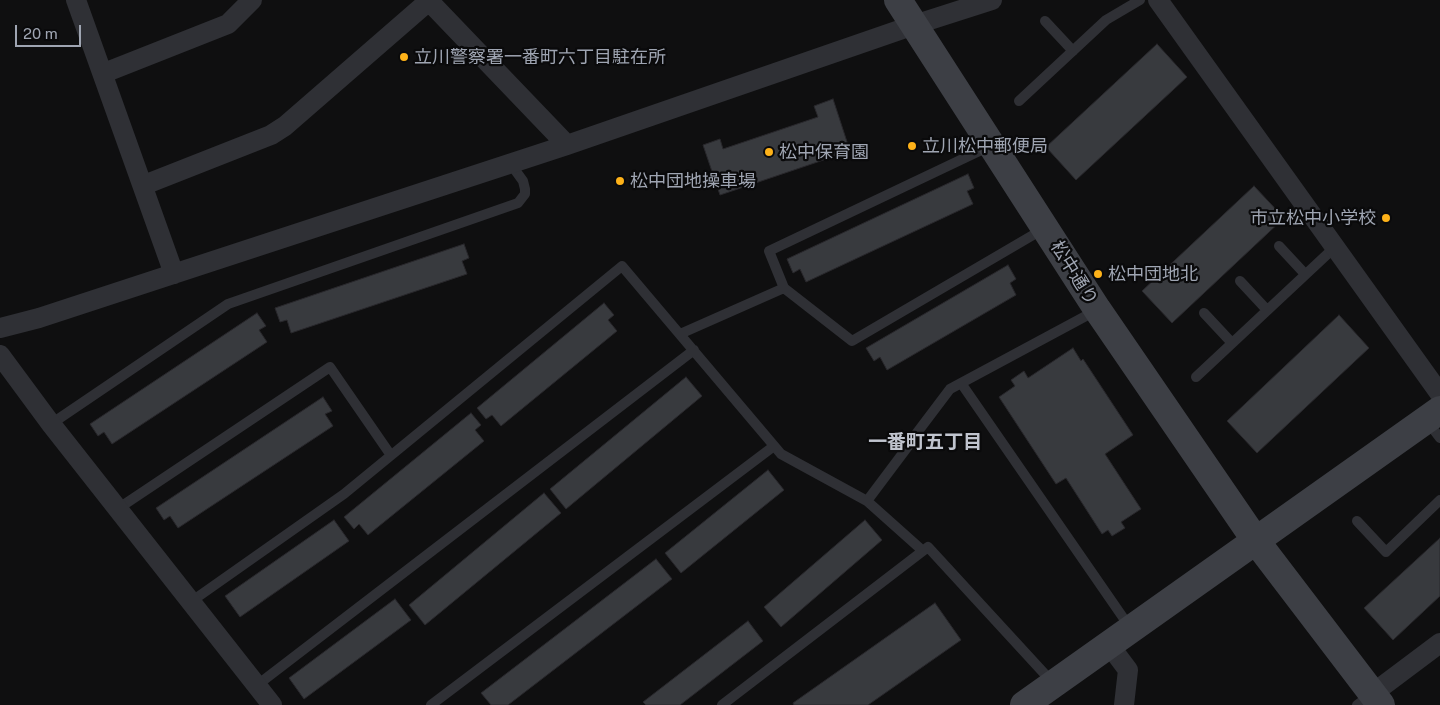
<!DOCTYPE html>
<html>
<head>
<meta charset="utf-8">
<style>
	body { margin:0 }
	#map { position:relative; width:1440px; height:705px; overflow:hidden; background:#0f0f10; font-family:"Public Sans",sans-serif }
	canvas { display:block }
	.scale { position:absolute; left:15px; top:25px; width:66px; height:22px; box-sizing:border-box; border:2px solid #9fa5b2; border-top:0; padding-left:6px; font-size:15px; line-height:18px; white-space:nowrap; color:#9fa5b2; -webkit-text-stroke:4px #0a0a0b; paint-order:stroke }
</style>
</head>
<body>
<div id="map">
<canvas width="1440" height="705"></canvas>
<div class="scale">20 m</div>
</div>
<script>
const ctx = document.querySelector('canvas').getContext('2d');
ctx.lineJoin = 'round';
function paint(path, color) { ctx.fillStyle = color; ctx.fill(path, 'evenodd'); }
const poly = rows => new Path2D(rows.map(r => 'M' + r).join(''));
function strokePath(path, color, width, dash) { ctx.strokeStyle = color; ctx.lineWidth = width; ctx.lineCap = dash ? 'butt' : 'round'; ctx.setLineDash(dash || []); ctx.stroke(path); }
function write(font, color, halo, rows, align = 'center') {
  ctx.font = font + ' "Public Sans","Noto Sans JP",sans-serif'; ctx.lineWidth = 4.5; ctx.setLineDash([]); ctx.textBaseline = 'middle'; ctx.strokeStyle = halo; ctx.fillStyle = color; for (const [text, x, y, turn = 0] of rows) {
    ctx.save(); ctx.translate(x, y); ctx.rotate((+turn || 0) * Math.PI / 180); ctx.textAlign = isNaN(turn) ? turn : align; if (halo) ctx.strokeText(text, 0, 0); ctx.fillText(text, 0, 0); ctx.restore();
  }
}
const building = poly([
	[1157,44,1187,77,1076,180,1046,147,1157,44],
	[833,99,850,151,720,195,703,145,720,139,723,149,818,117,814,106,833,99],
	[968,174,974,188,967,191,973,204,806,282,800,269,793,273,787,259,968,174],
	[1254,186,1284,218,1172,323,1142,291,1254,186],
	[464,244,469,258,462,261,467,274,291,333,287,320,280,322,275,308,464,244],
	[1008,265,1016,279,1010,283,1016,295,887,370,880,357,874,361,866,348,1008,265],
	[604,303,614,315,608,320,617,331,501,426,492,415,486,419,477,408,604,303],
	[257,313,266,326,259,330,267,342,112,444,104,432,98,436,90,424,257,313],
	[1339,315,1369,348,1257,453,1227,421,1339,315],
	[1073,348,1081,361,1083,359,1133,435,1105,454,1141,509,1121,522,1125,528,1112,536,1108,530,1102,534,1066,478,1056,484,999,397,1015,386,1011,380,1024,371,1028,378,1073,348],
	[686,377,702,396,566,509,550,489,686,377],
	[323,397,332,411,325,414,333,426,178,528,170,516,164,520,156,508,323,397],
	[471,413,481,425,475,430,484,441,368,535,359,524,354,529,344,517,471,413],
	[768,470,784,490,681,573,665,553,768,470],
	[544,493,561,513,425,625,409,605,544,493],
	[334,520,349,541,240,617,225,596,334,520],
	[865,520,882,540,781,627,764,607,865,520],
	[1440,538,1440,596,1393,640,1364,608,1440,538],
	[656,559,672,579,508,705,491,705,481,693,656,559],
	[395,599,411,620,304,699,289,678,395,599],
	[935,603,961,640,868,705,794,705,793,703,935,603],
	[748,621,763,641,680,705,646,705,643,702,748,621]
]);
paint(building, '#383a3e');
strokePath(building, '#29282c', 1);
strokePath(poly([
	[1045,21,1073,51],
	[1019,101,1106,20,1140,0],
	[1279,246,1305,274],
	[1240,281,1267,310],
	[784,288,769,251,992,145],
	[1204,313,1232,343],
	[680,334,784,288,852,341,1045,228],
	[1196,377,1335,247],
	[961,383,1131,629],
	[1427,421,1440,438],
	[51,424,228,304,518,203,525,194,525,189,523,181,510,163],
	[916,434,950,389,1097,310],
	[867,501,912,441],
	[119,508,330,367,390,454],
	[1357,521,1386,552,1440,500],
	[192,601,344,494,622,266,781,454,867,501,923,551],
	[256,686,694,350],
	[431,705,774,446],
	[722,705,928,547,1053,683],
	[1357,705,1372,694]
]), '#2f3035', 10);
strokePath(poly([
	[76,0,174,274],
	[428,0,567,145],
	[1158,0,1440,394],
	[104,73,228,24,252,0],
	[144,185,271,135,285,126,430,0],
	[0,328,39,318,567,145,914,25,992,0],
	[0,355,51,424,272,705],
	[1110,646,1128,670,1124,705],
	[1372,694,1440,643]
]), '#2f3035', 20);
strokePath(poly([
	[898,0,1097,309,1256,541,1381,705],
	[1024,705,1440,410]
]), '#3d3f45', 28);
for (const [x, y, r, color] of [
	[404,57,5,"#feb219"],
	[912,146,5,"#feb219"],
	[769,152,5,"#feb219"],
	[620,181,5,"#feb219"],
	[1386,218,5,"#feb219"],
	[1098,274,5,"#feb219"]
]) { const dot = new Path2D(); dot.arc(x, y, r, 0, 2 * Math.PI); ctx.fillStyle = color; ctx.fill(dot); strokePath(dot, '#0a0a0b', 2); }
write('18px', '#9fa5b2', '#0a0a0b', [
	["立川警察署一番町六丁目駐在所",414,57],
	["立川松中郵便局",922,146],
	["松中保育園",779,152],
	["松中団地操車場",630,181],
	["市立松中小学校",1376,218,"right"],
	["松中団地北",1108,274]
], 'left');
write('18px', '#9fa5b2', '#0a0a0b', [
	["松中通り",1074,273,58]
]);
write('bold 19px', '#c0c4ce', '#0a0a0b', [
	["一番町五丁目",925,442]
]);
</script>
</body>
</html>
